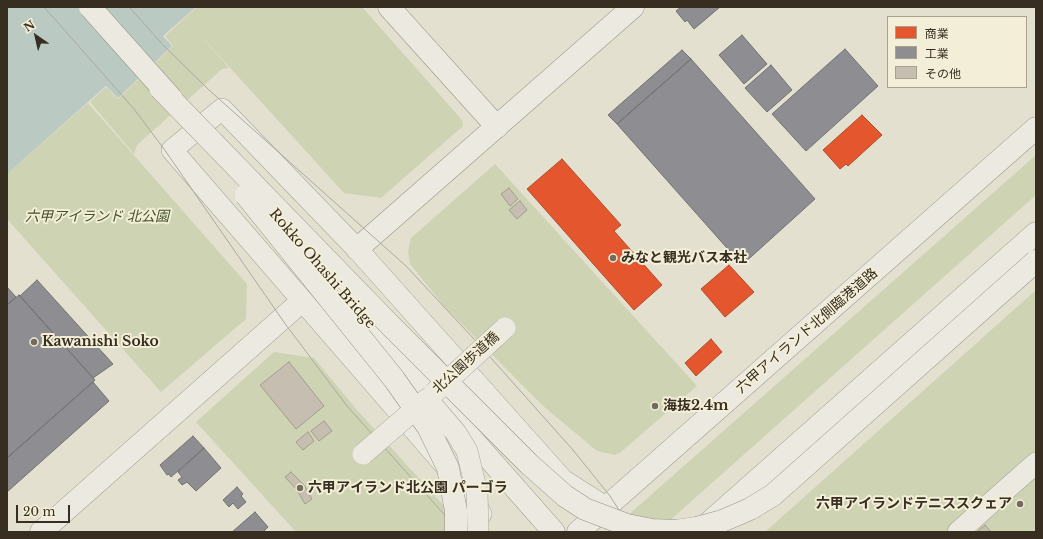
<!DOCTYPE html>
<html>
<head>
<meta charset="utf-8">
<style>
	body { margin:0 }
	#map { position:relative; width:1043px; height:539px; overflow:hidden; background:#e3e0d0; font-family:"Libre Baskerville","Noto Sans JP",serif }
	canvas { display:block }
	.frame { position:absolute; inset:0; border:8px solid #372e21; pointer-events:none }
	.legend { position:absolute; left:887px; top:16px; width:140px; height:72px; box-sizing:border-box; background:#f3eed7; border:1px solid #a8a18e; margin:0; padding:5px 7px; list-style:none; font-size:12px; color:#372e21 }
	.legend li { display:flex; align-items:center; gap:8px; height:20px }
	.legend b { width:20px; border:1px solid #a8a18e }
	.north { position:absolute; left:16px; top:16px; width:40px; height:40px; -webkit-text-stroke:3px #f3eed7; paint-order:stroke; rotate:326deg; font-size:11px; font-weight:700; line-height:16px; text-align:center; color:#372e21 }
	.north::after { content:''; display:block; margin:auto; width:14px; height:18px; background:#372e21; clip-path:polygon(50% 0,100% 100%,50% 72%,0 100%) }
	.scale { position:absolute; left:16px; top:505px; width:54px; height:18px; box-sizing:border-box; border:2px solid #372e21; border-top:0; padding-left:5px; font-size:12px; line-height:14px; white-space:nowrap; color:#372e21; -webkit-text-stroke:3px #f3eed7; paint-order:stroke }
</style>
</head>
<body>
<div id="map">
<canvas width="1043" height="539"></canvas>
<div class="frame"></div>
<ul class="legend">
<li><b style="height:11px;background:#e4572e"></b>商業</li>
<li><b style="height:11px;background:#8d8d92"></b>工業</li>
<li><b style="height:11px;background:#c6bfb1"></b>その他</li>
</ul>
<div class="north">N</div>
<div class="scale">20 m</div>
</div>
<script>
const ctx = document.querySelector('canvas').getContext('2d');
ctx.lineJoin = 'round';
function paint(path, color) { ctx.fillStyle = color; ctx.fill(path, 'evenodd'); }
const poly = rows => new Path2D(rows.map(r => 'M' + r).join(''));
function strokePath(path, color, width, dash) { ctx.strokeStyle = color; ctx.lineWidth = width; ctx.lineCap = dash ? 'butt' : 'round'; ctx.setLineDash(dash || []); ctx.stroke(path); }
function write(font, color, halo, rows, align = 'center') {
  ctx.font = font + ' "Libre Baskerville","Noto Sans JP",serif'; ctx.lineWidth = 4; ctx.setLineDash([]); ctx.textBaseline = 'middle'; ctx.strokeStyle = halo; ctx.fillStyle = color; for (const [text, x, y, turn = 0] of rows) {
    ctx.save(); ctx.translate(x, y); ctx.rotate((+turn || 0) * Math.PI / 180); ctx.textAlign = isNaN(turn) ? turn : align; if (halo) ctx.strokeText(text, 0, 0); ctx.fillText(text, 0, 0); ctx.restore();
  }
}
paint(poly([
	[197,7,362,7,462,120,463,126,381,198,344,193,192,26,229,68,222,69,137,145,134,154,90,102,106,87,118,99,173,46,165,36],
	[88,103,247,284,246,319,161,392,7,219,7,174],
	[1036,155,1036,195,659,530,657,532,609,532],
	[495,164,697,386,621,452,615,455,597,451,542,405,444,306,410,264,408,251,411,238],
	[1036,290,1036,451,945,532,765,532],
	[274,352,314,358,357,410,445,507,453,532,296,532,196,422],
	[1036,475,1036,532,972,532]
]), '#ced3b3');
paint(poly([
	[7,7,196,7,163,36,172,46,118,98,106,86,7,174]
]), '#bac9c1');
const shops = poly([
	[862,115,882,135,848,166,846,164,840,169,823,150,862,115],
	[562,159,621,225,614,231,662,285,634,310,527,189,562,159],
	[729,265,754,292,725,317,701,289,729,265],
	[711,339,722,352,696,376,685,363,711,339]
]);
paint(shops, '#e4572e');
strokePath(shops, '#b04b2a', 1);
const industry = poly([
	[681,7,720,7,694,29,687,20,685,22,676,11,681,7],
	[742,35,767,64,744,84,719,55,742,35],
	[845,49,878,86,806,151,772,114,845,49],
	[682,50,691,59,617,124,608,115,682,50],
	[691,59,815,199,742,265,617,124,691,59],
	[771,65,792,90,767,112,745,88,771,65],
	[37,280,113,364,93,378,20,296,37,280],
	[7,287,16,297,7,305,7,287],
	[19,295,95,380,7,458,7,305,19,295],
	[93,382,109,401,7,492,7,458,93,382],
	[193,436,204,448,171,477,169,474,167,475,160,465,193,436],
	[204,448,221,468,196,491,187,482,182,485,178,480,182,477,178,472,204,448],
	[237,487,243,494,241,496,246,502,238,509,233,503,229,507,223,500,237,487],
	[255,512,268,527,263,532,232,532,255,512]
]);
paint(industry, '#8d8d92');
strokePath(industry, '#737070', 1);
const building = poly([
	[509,188,518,199,510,206,501,194,509,188],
	[520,201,527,210,517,219,509,210,520,201],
	[289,362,324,406,296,429,260,385,289,362],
	[324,421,332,431,319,441,311,431,324,421],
	[308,432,314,441,303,450,296,442,308,432],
	[291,472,304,485,312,499,305,504,297,490,285,477,291,472],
	[985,525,991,532,977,532,985,525]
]);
paint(building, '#c6bfb1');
strokePath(building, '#a39c8f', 1);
const street = poly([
	[481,514,472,497,462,485,172,150,222,109,357,249,563,480,607,508],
	[958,532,1036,463]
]);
const secondary = poly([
	[389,7,497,127],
	[357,249,633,7],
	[322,269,554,532],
	[704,527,1036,233],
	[41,532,302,301],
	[578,532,1036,128]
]);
strokePath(street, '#a8a598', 22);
strokePath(secondary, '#989488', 23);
strokePath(street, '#ece9e0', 21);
strokePath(secondary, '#ece9e0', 22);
strokePath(poly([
	[44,7,134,109,164,149,286,325,347,406,460,532],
	[129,7,164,46,209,90,406,266,474,339,573,450,610,496,633,532]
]), '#aca9a0', 1);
const streetBridge = poly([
	[434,393,505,328],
	[363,454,427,399,456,433,467,451,477,492,478,532]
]);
const secondaryBridge = poly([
	[90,7,172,99],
	[160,88,390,325,529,464,565,496,585,509,627,525,652,530,676,531,696,528,722,521,750,509,773,495,1036,261],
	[246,195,394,379,428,427,448,468,456,511,456,532]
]);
strokePath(streetBridge, '#a8a598', 22, []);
strokePath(secondaryBridge, '#989488', 23, []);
strokePath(streetBridge, '#ece9e0', 21);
strokePath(secondaryBridge, '#ece9e0', 22);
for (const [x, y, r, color] of [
	[613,258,4,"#736c5e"],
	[34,342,4,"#736c5e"],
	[655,406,4,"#736c5e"],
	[300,488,4,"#736c5e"],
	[1020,504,4,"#736c5e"]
]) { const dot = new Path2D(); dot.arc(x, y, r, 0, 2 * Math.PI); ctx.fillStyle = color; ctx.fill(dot); strokePath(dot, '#f3eed7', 1.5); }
write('italic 14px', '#425129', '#f3eed7', [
	["六甲アイランド 北公園",97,217]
]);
write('bold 14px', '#372e21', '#f3eed7', [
	["みなと観光バス本社",621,258],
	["Kawanishi Soko",42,342],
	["海抜2.4m",663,406],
	["六甲アイランド北公園 パーゴラ",308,488],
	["六甲アイランドテニススクェア",1012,504,"right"]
], 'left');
write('14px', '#372e21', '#f3eed7', [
	["Rokko Ohashi Bridge",322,269,49],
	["六甲アイランド北側臨港道路",807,331,-41],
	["北公園歩道橋",466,363,-42]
]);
</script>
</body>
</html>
